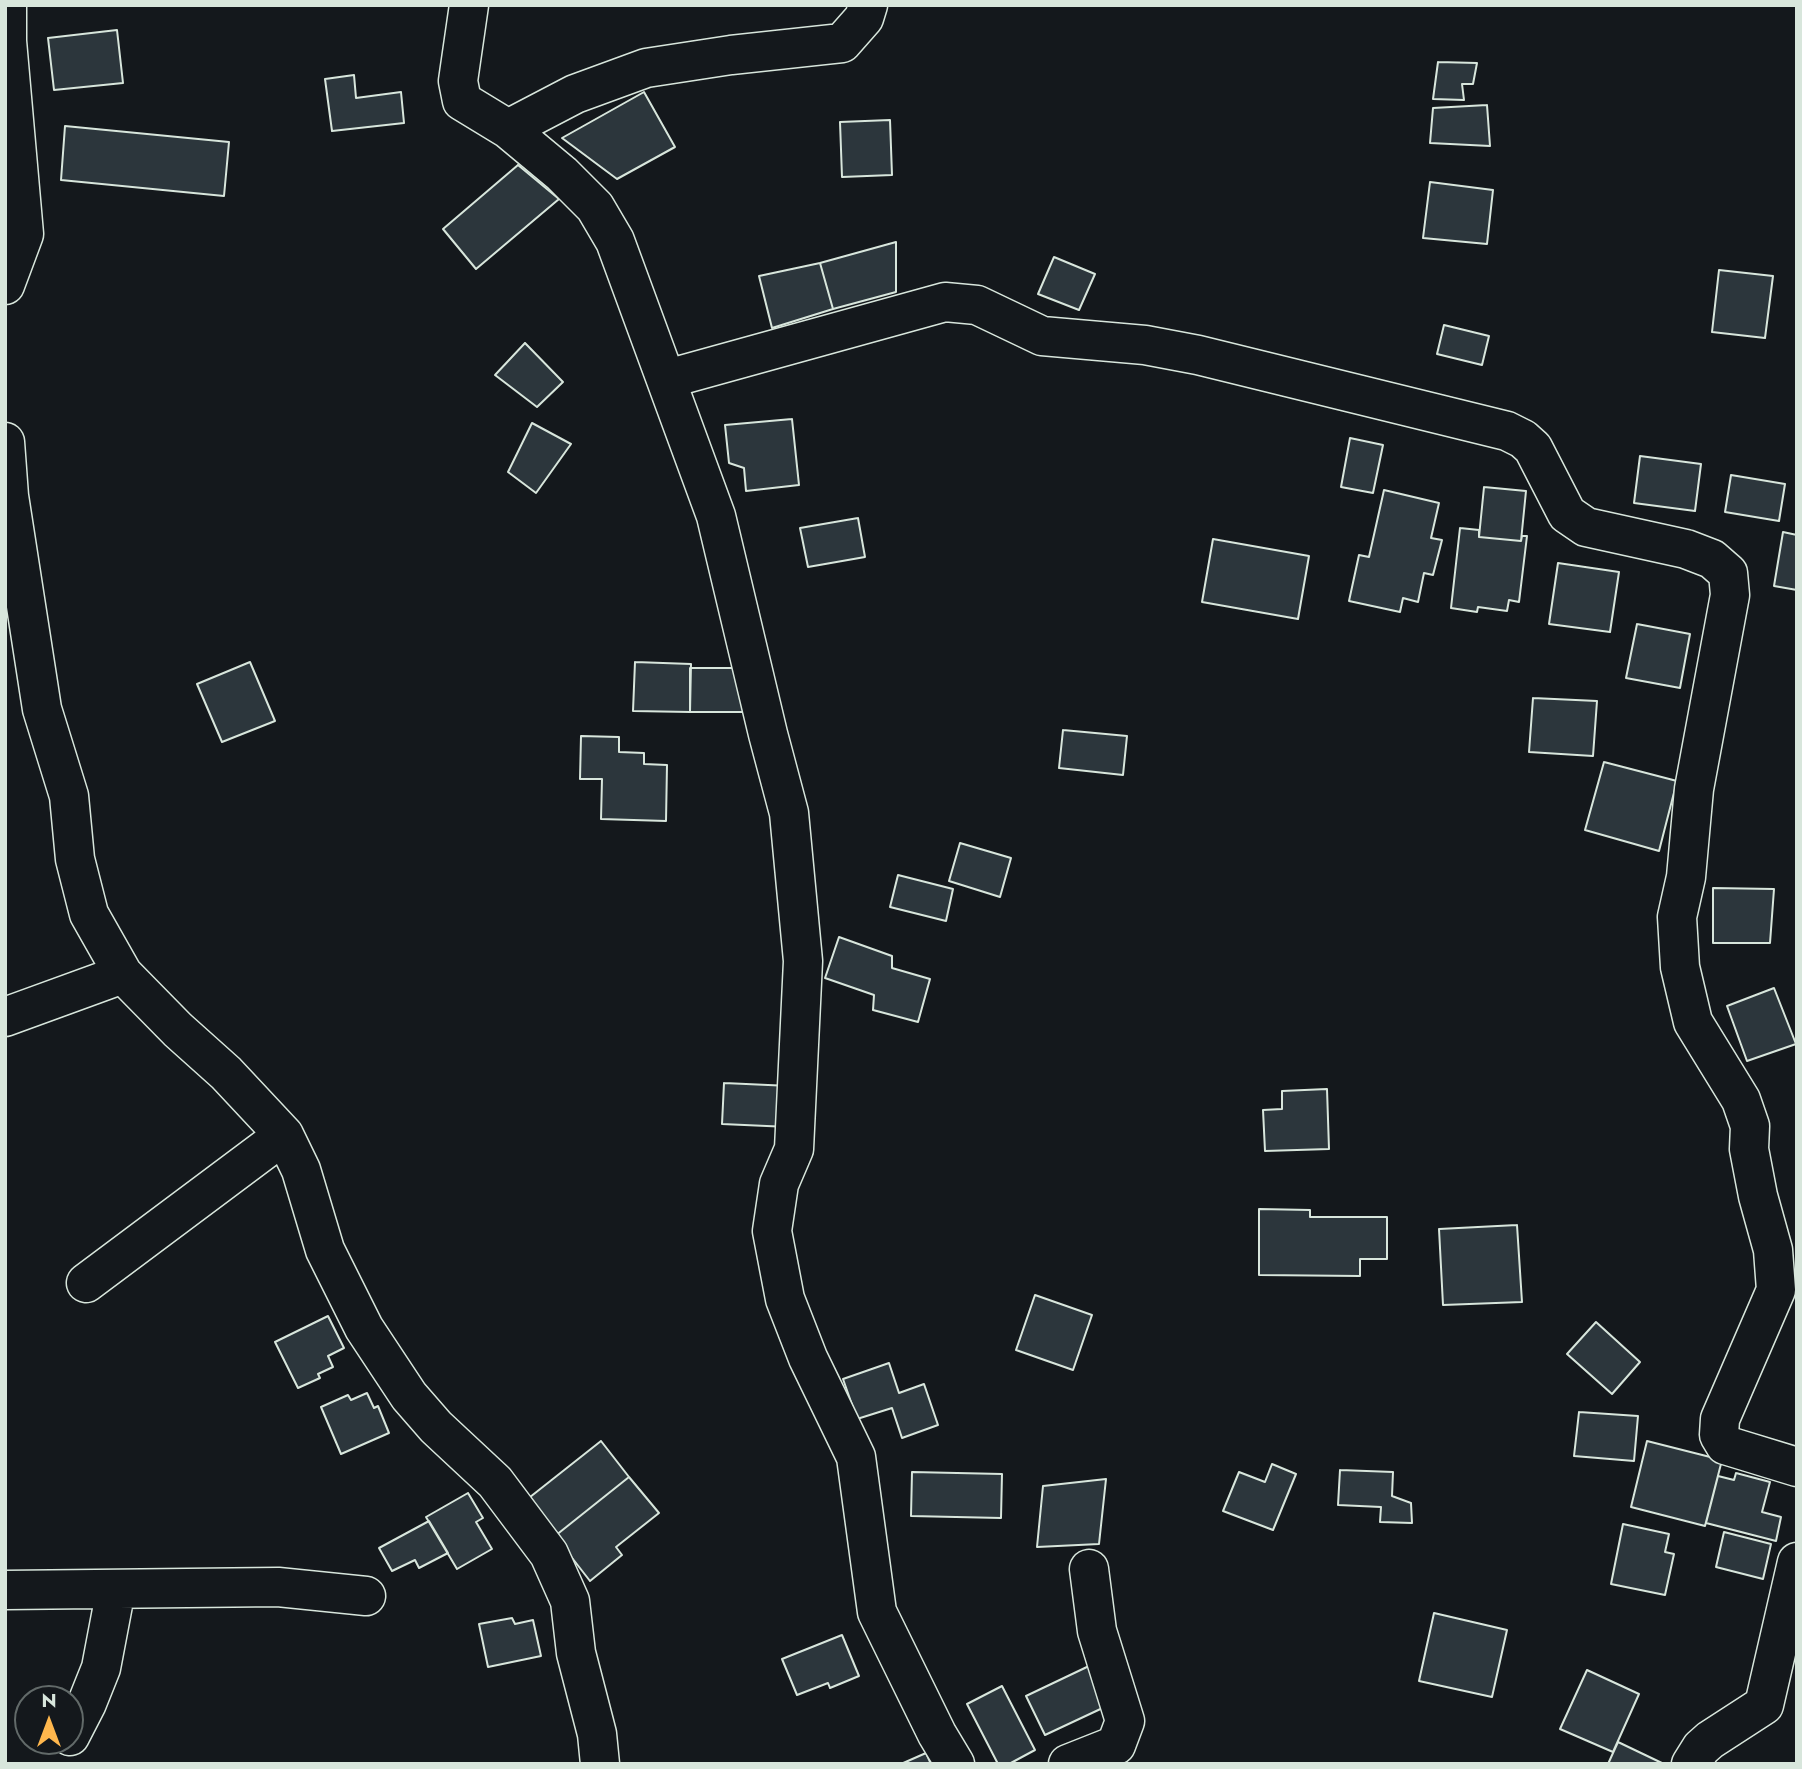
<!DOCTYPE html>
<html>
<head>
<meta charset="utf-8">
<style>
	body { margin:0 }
	#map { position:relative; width:1802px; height:1769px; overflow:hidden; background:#14181c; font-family:Jost,sans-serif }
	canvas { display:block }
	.frame { position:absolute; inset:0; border:7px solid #d8e6dc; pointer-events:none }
	.north { position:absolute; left:14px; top:1685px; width:70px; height:70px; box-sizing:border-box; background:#14181c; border:2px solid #626a69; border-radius:50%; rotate:0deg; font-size:19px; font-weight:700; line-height:28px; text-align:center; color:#d8e6dc }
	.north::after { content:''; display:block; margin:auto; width:24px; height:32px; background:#ffb74d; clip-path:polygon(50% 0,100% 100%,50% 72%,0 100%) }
</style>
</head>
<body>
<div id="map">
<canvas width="1802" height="1769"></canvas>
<div class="frame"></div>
<div class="north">N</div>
</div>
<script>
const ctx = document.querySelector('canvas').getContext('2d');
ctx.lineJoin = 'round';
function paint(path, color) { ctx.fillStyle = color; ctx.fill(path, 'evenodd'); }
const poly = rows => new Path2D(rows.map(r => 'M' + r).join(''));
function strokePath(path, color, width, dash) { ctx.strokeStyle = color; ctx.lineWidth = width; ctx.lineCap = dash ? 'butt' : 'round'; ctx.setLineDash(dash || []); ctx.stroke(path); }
const building = poly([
	[117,30,123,83,54,90,48,38,117,30],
	[1438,62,1477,63,1473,84,1462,84,1464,100,1433,99,1438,62],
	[354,75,356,98,401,92,404,123,332,131,325,79,354,75],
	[644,92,675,147,617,179,562,138,644,92],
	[1487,105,1490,146,1430,143,1433,108,1487,105],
	[890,120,892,175,842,177,840,122,890,120],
	[65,126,229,142,224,196,61,180,65,126],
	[518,165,559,199,476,269,443,229,518,165],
	[1430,182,1493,190,1487,244,1423,238,1430,182],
	[896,242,896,292,833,309,820,263,896,242],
	[1054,257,1095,274,1079,310,1038,294,1054,257],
	[820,263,833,309,772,328,759,276,820,263],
	[1719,270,1773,276,1765,338,1712,332,1719,270],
	[1444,325,1489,336,1482,365,1437,354,1444,325],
	[525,343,563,382,537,407,495,375,525,343],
	[792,419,799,485,746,491,744,468,729,463,725,425,792,419],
	[532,423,571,444,536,493,508,472,532,423],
	[1350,438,1383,445,1373,493,1341,487,1350,438],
	[1640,456,1701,464,1695,511,1634,503,1640,456],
	[1731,475,1785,484,1779,521,1725,512,1731,475],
	[1484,487,1526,491,1521,541,1479,537,1484,487],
	[1384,490,1439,503,1431,538,1442,540,1433,575,1424,573,1418,602,1403,598,1400,612,1349,601,1359,555,1369,557,1384,490],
	[858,518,865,557,808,567,800,528,858,518],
	[1460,528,1479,530,1479,537,1521,541,1522,536,1527,536,1519,602,1509,600,1507,611,1478,607,1477,612,1451,608,1460,528],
	[1783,532,1797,535,1797,590,1774,586,1783,532],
	[1213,539,1309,556,1298,619,1202,602,1213,539],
	[1558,563,1619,572,1610,632,1549,624,1558,563],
	[1637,624,1690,634,1680,688,1626,678,1637,624],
	[250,662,275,721,222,742,197,684,250,662],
	[635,662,691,664,690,712,633,711,635,662],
	[690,668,745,668,745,712,690,712,690,668],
	[1533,698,1597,701,1593,756,1529,752,1533,698],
	[1063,730,1127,736,1123,775,1059,768,1063,730],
	[581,736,619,737,619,752,644,753,644,764,667,765,666,821,601,819,602,779,580,779,581,736],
	[1604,762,1677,781,1659,851,1585,830,1604,762],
	[960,843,1011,858,1000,897,949,881,960,843],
	[898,875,953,889,946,921,890,907,898,875],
	[1713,888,1774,889,1770,943,1713,943,1713,888],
	[839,937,892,956,892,968,930,979,918,1022,873,1010,874,995,825,978,839,937],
	[1774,988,1796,1044,1747,1061,1727,1006,1774,988],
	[724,1083,790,1086,789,1127,722,1124,724,1083],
	[1327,1089,1329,1149,1265,1151,1263,1110,1282,1109,1282,1091,1327,1089],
	[1259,1209,1310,1210,1310,1217,1387,1217,1387,1259,1360,1259,1360,1276,1259,1275,1259,1209],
	[1517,1225,1522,1302,1443,1305,1439,1229,1517,1225],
	[1035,1295,1092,1315,1073,1370,1016,1350,1035,1295],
	[328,1316,344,1348,328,1356,333,1367,318,1374,320,1378,298,1388,275,1342,328,1316],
	[1596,1322,1640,1362,1612,1394,1567,1354,1596,1322],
	[889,1363,899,1393,924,1384,938,1425,902,1438,892,1408,857,1419,843,1379,889,1363],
	[367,1393,374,1408,378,1406,389,1433,341,1454,321,1407,348,1395,351,1400,367,1393],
	[1579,1412,1638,1416,1634,1461,1574,1456,1579,1412],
	[601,1441,629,1477,555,1536,525,1501,601,1441],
	[1647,1441,1722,1460,1705,1526,1631,1507,1647,1441],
	[1272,1464,1296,1474,1273,1530,1223,1511,1239,1472,1265,1482,1272,1464],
	[1340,1470,1393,1472,1392,1496,1411,1503,1412,1523,1380,1522,1381,1507,1338,1505,1340,1470],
	[912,1472,1002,1474,1001,1518,911,1516,912,1472],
	[1736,1473,1770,1482,1762,1512,1781,1517,1776,1541,1706,1523,1718,1476,1734,1480,1736,1473],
	[629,1477,659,1513,616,1547,622,1555,590,1581,555,1536,629,1477],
	[1106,1479,1099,1544,1037,1547,1043,1486,1106,1479],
	[468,1493,483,1518,476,1522,492,1549,457,1569,426,1517,468,1493],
	[429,1521,448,1553,419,1568,415,1560,392,1571,379,1548,429,1521],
	[1623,1524,1669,1534,1665,1552,1674,1554,1665,1595,1611,1584,1623,1524],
	[1724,1532,1771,1544,1763,1579,1716,1567,1724,1532],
	[1434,1613,1507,1630,1492,1697,1419,1681,1434,1613],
	[512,1618,515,1624,533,1620,541,1656,488,1667,479,1624,512,1618],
	[842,1635,859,1676,830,1688,828,1683,797,1695,782,1659,842,1635],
	[1089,1666,1109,1705,1045,1735,1026,1696,1089,1666],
	[1587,1670,1639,1694,1613,1752,1560,1729,1587,1670],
	[1002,1686,1035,1750,1009,1764,998,1764,967,1704,1002,1686],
	[1618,1742,1664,1764,1608,1764,1618,1742],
	[926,1753,931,1764,901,1764,926,1753]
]);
paint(building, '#2c363c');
strokePath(building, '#d8e6dc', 2);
const minor = poly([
	[469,5,458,81,462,101,508,129,562,174,595,207,615,241,716,516,768,734,789,813,803,961,794,1149,779,1184,772,1231,785,1299,808,1358,856,1457,877,1612,937,1734,955,1764],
	[508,129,575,94,646,68,731,55,842,43,864,18,868,5],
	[5,285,24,234,7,41,7,5],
	[667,379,945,302,977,305,1042,336,1145,345,1198,355,1507,431,1523,439,1533,448,1567,514,1586,527,1686,549,1712,559,1728,573,1730,595,1694,789,1686,877,1677,917,1680,967,1693,1022,1741,1100,1750,1126,1749,1149,1758,1196,1773,1250,1776,1290,1720,1419,1719,1435,1725,1445,1797,1467],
	[5,442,9,496,42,709,69,796,75,859,89,914,123,974,178,1030,226,1073,284,1135,301,1170,325,1250,364,1328,409,1396,436,1427,495,1482,549,1554,570,1601,576,1653,597,1734,600,1764],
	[5,1017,123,974],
	[86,1283,284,1135],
	[5,1590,278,1587,366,1596],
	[70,1736,87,1703,101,1668,116,1589],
	[1068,1764,1116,1745,1125,1721,1097,1631,1089,1569],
	[1691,1764,1701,1748,1710,1740,1764,1705,1797,1562]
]);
strokePath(minor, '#d8e6dc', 41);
strokePath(minor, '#14181c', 38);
</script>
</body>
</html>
